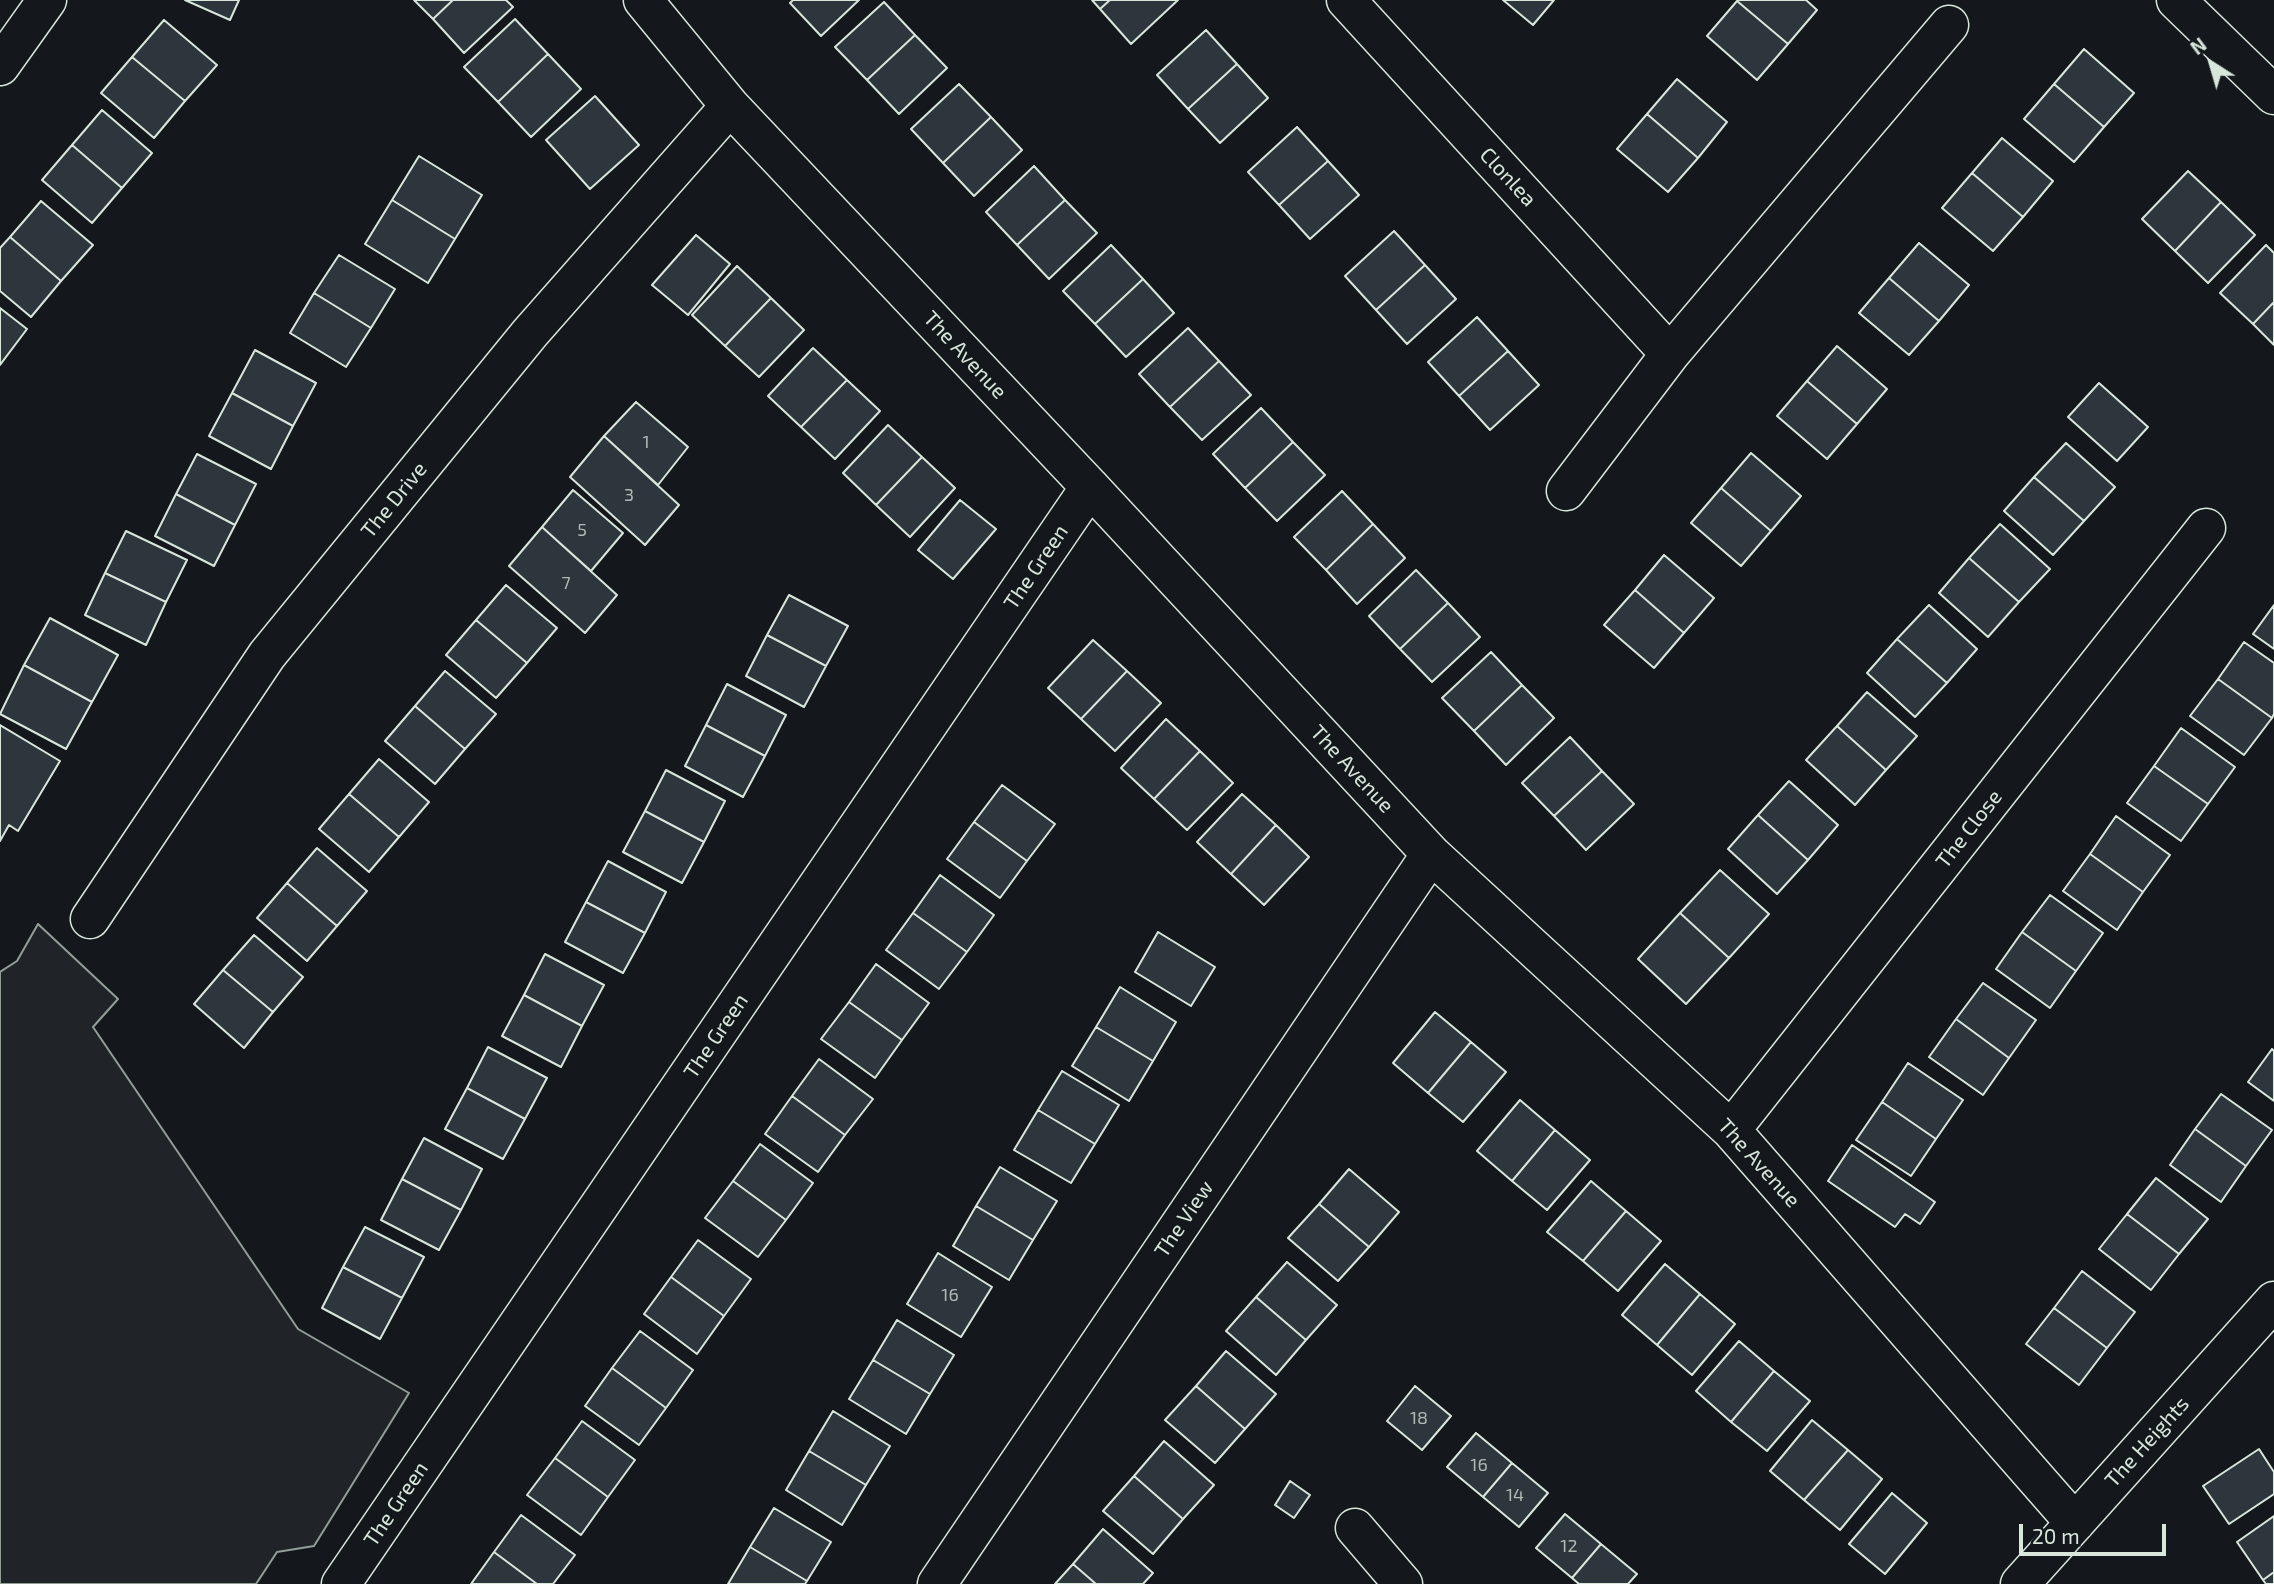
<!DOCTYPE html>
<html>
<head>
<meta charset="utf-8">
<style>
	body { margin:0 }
	#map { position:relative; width:2274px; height:1584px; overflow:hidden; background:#14181c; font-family:"Exo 2",sans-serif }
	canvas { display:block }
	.north { position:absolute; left:2176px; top:28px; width:70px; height:70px; -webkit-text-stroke:5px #14181c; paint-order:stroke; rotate:323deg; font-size:19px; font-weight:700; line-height:28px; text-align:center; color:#d8e6dc }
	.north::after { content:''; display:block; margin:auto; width:24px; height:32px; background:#d8e6dc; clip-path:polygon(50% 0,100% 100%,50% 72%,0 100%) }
	.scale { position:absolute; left:2019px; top:1524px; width:147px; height:32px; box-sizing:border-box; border:4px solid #d8e6dc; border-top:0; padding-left:9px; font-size:21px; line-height:24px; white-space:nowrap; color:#d8e6dc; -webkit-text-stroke:5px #14181c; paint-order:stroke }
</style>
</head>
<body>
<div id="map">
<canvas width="2274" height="1584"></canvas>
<div class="north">N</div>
<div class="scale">20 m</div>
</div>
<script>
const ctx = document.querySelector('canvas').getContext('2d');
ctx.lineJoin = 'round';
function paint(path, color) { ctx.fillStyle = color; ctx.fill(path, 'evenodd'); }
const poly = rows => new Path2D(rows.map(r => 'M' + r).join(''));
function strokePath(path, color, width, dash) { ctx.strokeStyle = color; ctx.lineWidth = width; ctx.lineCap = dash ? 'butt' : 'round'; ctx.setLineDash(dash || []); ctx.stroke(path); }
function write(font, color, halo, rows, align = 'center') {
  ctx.font = font + ' "Exo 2",sans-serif'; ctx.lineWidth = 5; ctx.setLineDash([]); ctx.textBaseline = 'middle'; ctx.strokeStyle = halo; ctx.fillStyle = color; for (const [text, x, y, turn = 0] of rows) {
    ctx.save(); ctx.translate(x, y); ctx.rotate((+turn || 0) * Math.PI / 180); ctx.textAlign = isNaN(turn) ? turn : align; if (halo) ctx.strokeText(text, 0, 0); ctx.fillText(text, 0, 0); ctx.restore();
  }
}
const green = poly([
	[38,924,118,999,93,1027,298,1329,409,1393,314,1546,277,1552,256,1584,0,1584,0,972,17,961,38,924]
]);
paint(green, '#202428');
strokePath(green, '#939e99', 2);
const building = poly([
	[185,0,239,0,230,20,185,0],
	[414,0,453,0,433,19,414,0],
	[453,0,506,0,513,7,464,53,433,19,453,0],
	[793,0,859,0,821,36,790,3,793,0],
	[1092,0,1110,0,1100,9,1092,0],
	[1110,0,1178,0,1131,44,1100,9,1110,0],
	[1503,0,1554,0,1533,25,1503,0],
	[1738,0,1806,0,1817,10,1788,44,1737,1,1738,0],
	[1737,1,1788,44,1757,80,1707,36,1737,1],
	[884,2,915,35,867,80,835,47,884,2],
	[515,19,548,54,498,102,464,67,515,19],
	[164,20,217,65,185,101,132,57,164,20],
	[1206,30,1237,64,1188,109,1157,75,1206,30],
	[915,35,947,68,899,114,867,80,915,35],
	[2084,49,2134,93,2104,127,2054,84,2084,49],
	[548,54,581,89,531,137,498,102,548,54],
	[132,57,185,101,154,138,101,93,132,57],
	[1237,64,1268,98,1220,143,1188,109,1237,64],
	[1677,79,1727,122,1698,158,1647,114,1677,79],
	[959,84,991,117,943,163,911,129,959,84],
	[2054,84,2104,127,2074,162,2024,119,2054,84],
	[595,96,639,145,590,189,546,140,595,96],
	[102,110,152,153,122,188,72,145,102,110],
	[1647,114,1698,158,1668,192,1617,149,1647,114],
	[991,117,1022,150,974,196,943,163,991,117],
	[1297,127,1328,161,1279,205,1248,172,1297,127],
	[2002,138,2053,181,2023,217,1972,173,2002,138],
	[72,145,122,188,92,223,42,180,72,145],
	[419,156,482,195,455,239,392,200,419,156],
	[1328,161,1359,195,1310,239,1279,205,1328,161],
	[1034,166,1065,200,1017,245,986,212,1034,166],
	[2188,171,2221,202,2175,251,2142,219,2188,171],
	[1972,173,2023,217,1993,251,1942,208,1972,173],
	[392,200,455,239,428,283,365,244,392,200],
	[1065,200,1097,233,1049,279,1017,245,1065,200],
	[41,201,93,245,61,281,10,237,41,201],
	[2221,202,2255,235,2208,283,2175,251,2221,202],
	[1394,231,1425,265,1376,310,1345,276,1394,231],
	[696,235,730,264,688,315,652,285,696,235],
	[10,237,61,281,31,317,0,291,0,248,10,237],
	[1919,243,1969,285,1939,321,1889,278,1919,243],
	[1111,245,1143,279,1095,324,1063,291,1111,245],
	[2266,245,2274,253,2274,302,2253,324,2220,293,2266,245],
	[339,255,395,289,371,328,314,293,339,255],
	[1425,265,1456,299,1407,344,1376,310,1425,265],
	[737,266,771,298,725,346,692,315,737,266],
	[1889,278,1939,321,1909,355,1859,313,1889,278],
	[1143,279,1174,313,1126,357,1095,324,1143,279],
	[314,293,371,328,346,367,290,333,314,293],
	[771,298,804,330,759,377,725,346,771,298],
	[2274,302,2274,345,2253,324,2274,302],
	[0,308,27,329,0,365,0,308],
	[1477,317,1508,351,1459,396,1428,362,1477,317],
	[1188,328,1219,361,1170,407,1139,374,1188,328],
	[1837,346,1887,389,1857,424,1807,381,1837,346],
	[813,348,847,380,801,427,768,396,813,348],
	[255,350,316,383,293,426,232,393,255,350],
	[1508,351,1539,385,1490,430,1459,396,1508,351],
	[1219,361,1251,395,1202,440,1170,407,1219,361],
	[847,380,880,411,835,459,801,427,847,380],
	[1807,381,1857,424,1827,459,1777,416,1807,381],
	[2099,383,2148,427,2117,461,2068,417,2099,383],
	[232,393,293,426,271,469,209,436,232,393],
	[636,402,688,447,658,485,604,436,636,402],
	[1261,408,1293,442,1245,488,1213,454,1261,408],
	[888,425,922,457,876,505,843,473,888,425],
	[604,436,679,505,645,545,570,477,604,436],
	[1293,442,1325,475,1277,521,1245,488,1293,442],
	[2066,443,2115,487,2084,521,2034,477,2066,443],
	[1751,453,1801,496,1771,531,1721,488,1751,453],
	[197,454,256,484,235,525,176,494,197,454],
	[922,457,955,488,910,537,876,505,922,457],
	[2034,477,2084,521,2053,555,2004,511,2034,477],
	[1721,488,1771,531,1741,566,1691,523,1721,488],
	[573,490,623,533,591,571,542,527,573,490],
	[1342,491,1373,524,1326,570,1294,537,1342,491],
	[176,494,235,525,214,566,155,536,176,494],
	[960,500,996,529,953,579,918,550,960,500],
	[1373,524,1405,558,1357,604,1326,570,1373,524],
	[2000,524,2050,569,2019,602,1969,558,2000,524],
	[542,527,617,595,585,633,509,566,542,527],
	[126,531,187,560,166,602,105,573,126,531],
	[1664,555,1714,598,1684,633,1635,590,1664,555],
	[1969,558,2019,602,1988,637,1939,593,1969,558],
	[1416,570,1448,603,1400,649,1369,616,1416,570],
	[105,573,166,602,146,645,85,615,105,573],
	[506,585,557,628,527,663,476,620,506,585],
	[1635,590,1684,633,1654,668,1604,625,1635,590],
	[789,595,848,626,826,666,767,635,789,595],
	[1448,603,1480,637,1432,682,1400,649,1448,603],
	[1929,605,1977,649,1947,683,1897,639,1929,605],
	[2274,605,2274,649,2253,634,2274,605],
	[50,618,118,655,92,702,24,665,50,618],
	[476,620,527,663,496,698,446,655,476,620],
	[767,635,826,666,804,707,746,676,767,635],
	[1897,639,1947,683,1915,717,1867,673,1897,639],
	[1093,640,1127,671,1081,719,1048,688,1093,640],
	[2244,642,2274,663,2274,714,2272,718,2218,679,2244,642],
	[1491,652,1522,685,1474,731,1442,698,1491,652],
	[24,665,92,702,66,749,0,714,24,665],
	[445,671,496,714,465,749,415,706,445,671],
	[1127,671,1161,703,1115,751,1081,719,1127,671],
	[2218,679,2272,718,2244,755,2190,716,2218,679],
	[727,684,786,715,765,756,706,725,727,684],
	[1522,685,1554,718,1506,765,1474,731,1522,685],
	[1867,692,1917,736,1886,770,1837,726,1867,692],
	[415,706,465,749,435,784,385,741,415,706],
	[1166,719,1200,751,1154,799,1121,768,1166,719],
	[0,725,60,761,18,831,9,825,0,841,0,725],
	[706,725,765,756,743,797,685,766,706,725],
	[1837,726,1886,770,1855,805,1806,760,1837,726],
	[2181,728,2235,767,2208,804,2154,766,2181,728],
	[1570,737,1602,771,1554,816,1522,783,1570,737],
	[1200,751,1233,783,1187,830,1154,799,1200,751],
	[379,759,429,802,399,837,349,794,379,759],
	[2154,766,2208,804,2181,841,2127,803,2154,766],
	[666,770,725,801,704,842,645,811,666,770],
	[1602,771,1634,804,1586,850,1554,816,1602,771],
	[1789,781,1838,825,1808,860,1758,815,1789,781],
	[1002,785,1055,824,1027,861,974,822,1002,785],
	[349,794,399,837,369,872,319,829,349,794],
	[1242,794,1276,825,1231,874,1197,842,1242,794],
	[645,811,704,842,682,883,623,852,645,811],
	[1758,815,1808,860,1777,894,1728,849,1758,815],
	[2116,816,2170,855,2143,892,2090,854,2116,816],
	[974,822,1027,861,1000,898,947,859,974,822],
	[1276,825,1309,857,1264,905,1231,874,1276,825],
	[317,848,367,891,337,926,287,883,317,848],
	[2090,854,2143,892,2117,930,2063,891,2090,854],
	[608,861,666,892,645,933,586,902,608,861],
	[1720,870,1769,914,1729,958,1680,913,1720,870],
	[940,875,994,915,967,952,913,913,940,875],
	[287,883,337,926,307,961,257,918,287,883],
	[2050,895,2103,933,2076,971,2022,932,2050,895],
	[586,902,645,933,623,973,565,942,586,902],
	[913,913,967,952,939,989,886,950,913,913],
	[1680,913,1729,958,1686,1004,1638,959,1680,913],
	[1158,932,1215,967,1191,1006,1135,972,1158,932],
	[2022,932,2076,971,2050,1008,1996,969,2022,932],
	[254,935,303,977,273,1012,223,970,254,935],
	[545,954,604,985,582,1026,524,995,545,954],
	[876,964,929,1003,902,1040,849,1002,876,964],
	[223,970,273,1012,244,1048,194,1004,223,970],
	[1983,983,2036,1020,2009,1058,1956,1019,1983,983],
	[1120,987,1176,1022,1153,1061,1096,1027,1120,987],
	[524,995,582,1026,561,1067,502,1036,524,995],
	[849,1002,902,1040,875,1078,821,1039,849,1002],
	[1435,1012,1471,1042,1428,1093,1393,1063,1435,1012],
	[1956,1019,2009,1058,1983,1095,1929,1057,1956,1019],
	[1096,1027,1153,1061,1129,1101,1072,1066,1096,1027],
	[1471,1042,1506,1072,1463,1122,1428,1093,1471,1042],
	[488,1047,547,1078,525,1119,467,1088,488,1047],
	[2272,1049,2274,1051,2274,1101,2248,1082,2272,1049],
	[819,1059,873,1099,845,1135,792,1096,819,1059],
	[1908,1063,1963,1100,1936,1139,1882,1102,1908,1063],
	[1062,1071,1119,1105,1095,1144,1038,1110,1062,1071],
	[467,1088,525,1119,503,1159,445,1129,467,1088],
	[2221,1094,2272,1130,2246,1166,2195,1129,2221,1094],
	[792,1096,845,1135,818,1172,765,1134,792,1096],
	[1520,1100,1555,1130,1512,1181,1477,1151,1520,1100],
	[1882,1102,1936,1139,1911,1176,1856,1140,1882,1102],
	[1038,1110,1095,1144,1071,1183,1014,1150,1038,1110],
	[2195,1129,2246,1166,2221,1202,2170,1165,2195,1129],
	[1555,1130,1590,1160,1547,1210,1512,1181,1555,1130],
	[424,1138,482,1169,461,1210,402,1179,424,1138],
	[760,1144,813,1183,786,1220,733,1181,760,1144],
	[1852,1145,1935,1202,1920,1224,1905,1214,1895,1227,1828,1181,1852,1145],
	[1000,1167,1057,1201,1033,1240,976,1206,1000,1167],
	[1349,1169,1399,1212,1369,1247,1319,1204,1349,1169],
	[2156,1178,2208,1219,2179,1254,2127,1214,2156,1178],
	[402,1179,461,1210,439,1250,381,1220,402,1179],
	[733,1181,786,1220,758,1257,705,1218,733,1181],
	[1591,1181,1626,1211,1583,1261,1547,1232,1591,1181],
	[1319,1204,1369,1247,1338,1281,1288,1238,1319,1204],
	[976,1206,1033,1240,1009,1280,953,1246,976,1206],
	[1626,1211,1661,1241,1618,1291,1583,1261,1626,1211],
	[2127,1214,2179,1254,2151,1290,2099,1249,2127,1214],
	[365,1227,424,1257,402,1298,343,1267,365,1227],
	[698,1240,751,1279,724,1316,671,1277,698,1240],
	[938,1253,992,1287,961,1337,907,1304,938,1253],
	[1287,1262,1337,1305,1306,1340,1256,1297,1287,1262],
	[1665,1264,1700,1294,1657,1345,1622,1315,1665,1264],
	[343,1267,402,1298,380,1339,322,1308,343,1267],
	[2082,1271,2135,1312,2107,1348,2054,1308,2082,1271],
	[671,1277,724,1316,697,1354,644,1314,671,1277],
	[1700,1294,1735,1324,1692,1375,1657,1345,1700,1294],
	[1256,1297,1306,1340,1276,1375,1226,1331,1256,1297],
	[2054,1308,2107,1348,2079,1385,2026,1344,2054,1308],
	[897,1320,954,1355,930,1394,873,1360,897,1320],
	[640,1331,693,1370,666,1408,612,1368,640,1331],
	[1739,1341,1774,1371,1731,1422,1696,1391,1739,1341],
	[1226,1351,1276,1394,1245,1429,1196,1386,1226,1351],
	[873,1360,930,1394,906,1434,849,1399,873,1360],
	[612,1368,666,1408,639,1445,585,1406,612,1368],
	[1774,1371,1810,1401,1767,1451,1731,1422,1774,1371],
	[1196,1386,1245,1429,1215,1463,1165,1420,1196,1386],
	[1415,1386,1451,1416,1422,1450,1387,1421,1415,1386],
	[833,1411,890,1446,866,1485,809,1451,833,1411],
	[1812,1420,1848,1450,1804,1500,1770,1471,1812,1420],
	[582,1421,635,1460,608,1497,555,1458,582,1421],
	[1476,1433,1512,1463,1483,1497,1447,1467,1476,1433],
	[1164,1441,1214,1485,1183,1519,1134,1476,1164,1441],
	[2259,1449,2274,1472,2274,1494,2229,1524,2203,1486,2259,1449],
	[1848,1450,1882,1479,1840,1530,1804,1500,1848,1450],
	[809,1451,866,1485,842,1525,786,1490,809,1451],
	[555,1458,608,1497,581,1535,527,1495,555,1458],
	[1512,1463,1548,1493,1519,1527,1483,1497,1512,1463],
	[1134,1476,1183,1519,1153,1554,1103,1511,1134,1476],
	[1290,1481,1310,1495,1294,1518,1275,1505,1290,1481],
	[1892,1493,1927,1523,1885,1574,1849,1544,1892,1493],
	[774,1508,831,1542,807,1581,750,1547,774,1508],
	[1565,1514,1601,1544,1572,1578,1536,1548,1565,1514],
	[521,1515,575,1555,553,1584,537,1584,494,1552,521,1515],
	[2274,1516,2274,1572,2263,1580,2237,1542,2274,1516],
	[1103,1529,1153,1573,1143,1584,1096,1584,1073,1564,1103,1529],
	[1601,1544,1637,1574,1628,1584,1579,1584,1572,1578,1601,1544],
	[750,1547,807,1581,805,1584,728,1584,750,1547],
	[494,1552,537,1584,471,1584,494,1552],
	[1073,1564,1096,1584,1055,1584,1073,1564],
	[2274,1572,2274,1584,2266,1584,2263,1580,2274,1572]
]);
paint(building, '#2c363c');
strokePath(building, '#d8e6dc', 2);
const minor = poly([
	[643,0,730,106,1090,487,1431,854,1731,1130,2075,1523],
	[1346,0,1670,354],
	[2176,0,2274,95],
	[0,66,47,0],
	[1566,491,1670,354,1949,25],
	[90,919,267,655,530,333,730,106],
	[1731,1130,2206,528],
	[1355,1528,1403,1584],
	[341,1584,1090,487],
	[937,1584,1431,854],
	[2020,1584,2274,1301]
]);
strokePath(minor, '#d8e6dc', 41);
strokePath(minor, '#14181c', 38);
write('18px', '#adbab4', null, [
	["1",646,442],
	["3",629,495],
	["5",582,530],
	["7",566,583],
	["16",950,1295],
	["18",1419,1418],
	["16",1479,1465],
	["14",1515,1495],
	["12",1569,1546]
]);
write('21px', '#d8e6dc', '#14181c', [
	["Clonlea",1508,177,47],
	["The Avenue",965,355,47],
	["The Drive",394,500,-51],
	["The Green",1036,567,-56],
	["The Avenue",1352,769,47],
	["The Close",1969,829,-52],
	["The Green",716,1036,-56],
	["The Avenue",1759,1163,48],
	["The View",1184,1219,-56],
	["The Heights",2147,1442,-48],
	["The Green",396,1504,-56]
]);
</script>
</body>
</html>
